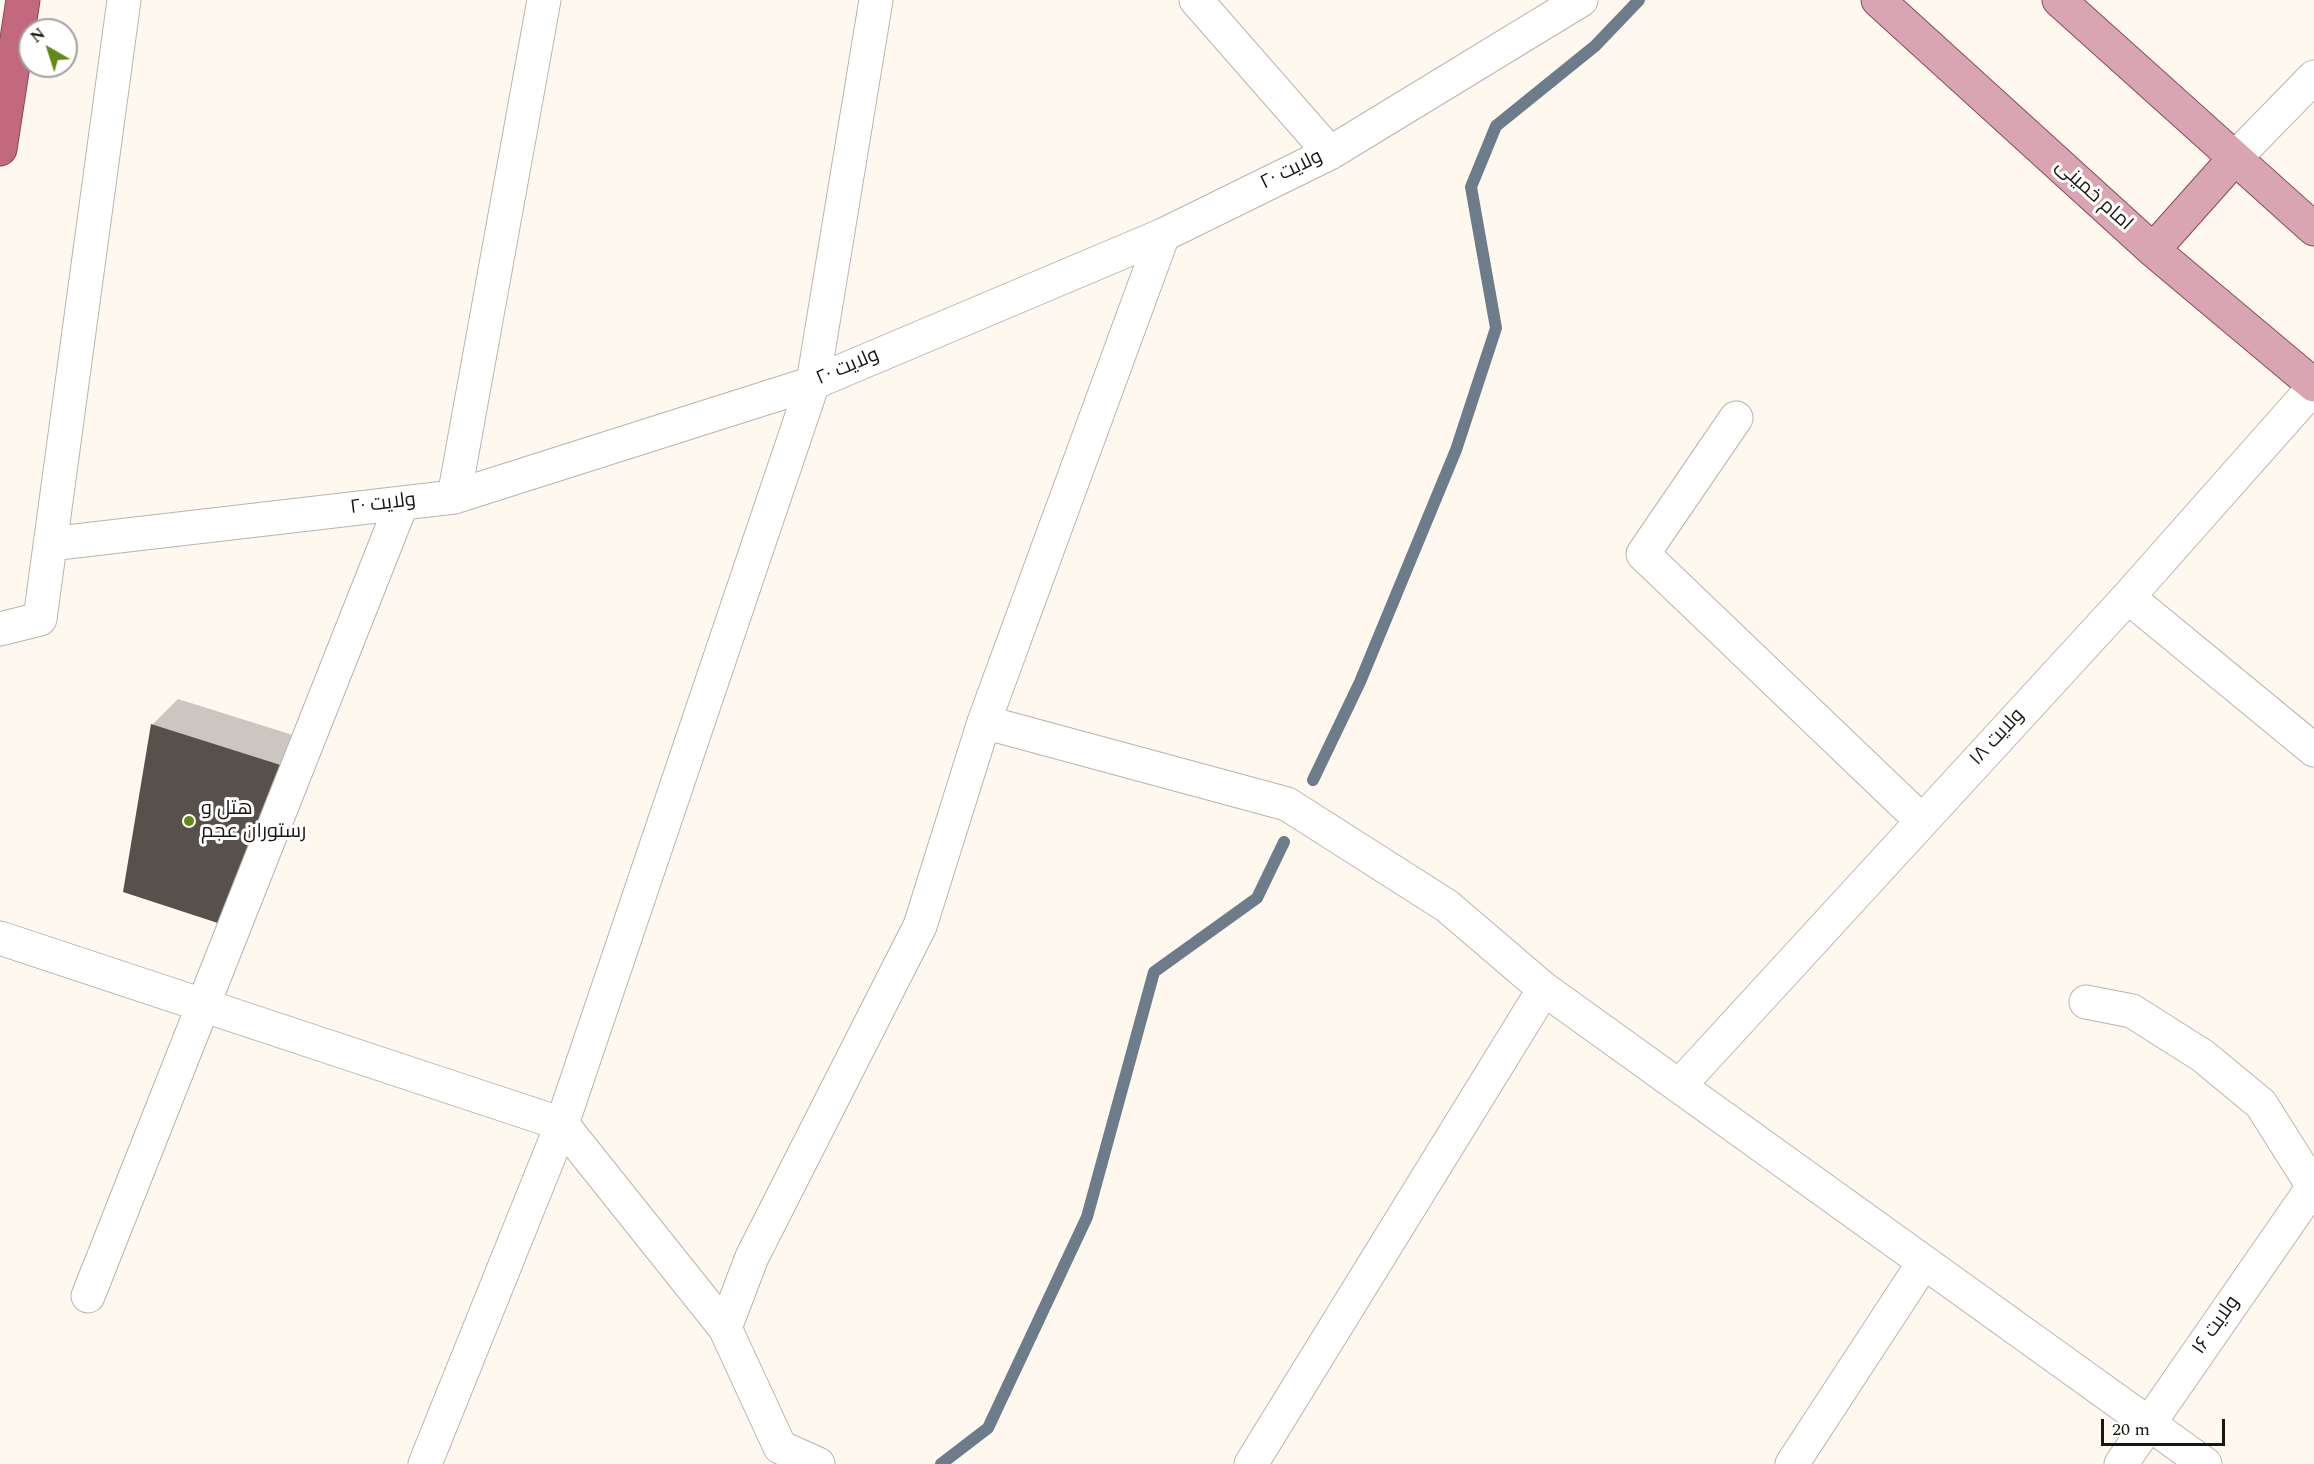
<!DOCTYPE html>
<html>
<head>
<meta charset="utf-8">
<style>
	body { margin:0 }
	#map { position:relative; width:2314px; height:1464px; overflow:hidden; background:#fef8ef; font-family:Spectral,serif }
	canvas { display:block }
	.north { position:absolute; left:18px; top:18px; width:60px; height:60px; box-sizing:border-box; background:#fff; border:2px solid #a3a2a1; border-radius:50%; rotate:321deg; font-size:16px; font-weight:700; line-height:24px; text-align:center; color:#181613 }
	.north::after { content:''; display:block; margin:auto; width:21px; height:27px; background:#5f8a17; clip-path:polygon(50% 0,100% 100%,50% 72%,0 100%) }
	.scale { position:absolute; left:2101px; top:1419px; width:124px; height:27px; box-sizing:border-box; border:3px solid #181613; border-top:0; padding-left:8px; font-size:18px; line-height:21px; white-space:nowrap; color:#181613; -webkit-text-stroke:4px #fff; paint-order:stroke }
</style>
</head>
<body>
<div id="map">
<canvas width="2314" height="1464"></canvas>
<div class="north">N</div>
<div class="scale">20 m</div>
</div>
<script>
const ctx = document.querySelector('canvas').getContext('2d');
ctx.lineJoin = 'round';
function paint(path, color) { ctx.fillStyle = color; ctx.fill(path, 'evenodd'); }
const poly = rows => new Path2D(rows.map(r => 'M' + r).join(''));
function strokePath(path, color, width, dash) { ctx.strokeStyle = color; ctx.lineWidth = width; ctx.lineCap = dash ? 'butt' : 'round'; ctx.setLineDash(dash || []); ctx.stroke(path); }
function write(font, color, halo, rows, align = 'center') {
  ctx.font = font + ' Spectral,Cairo,serif'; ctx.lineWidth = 6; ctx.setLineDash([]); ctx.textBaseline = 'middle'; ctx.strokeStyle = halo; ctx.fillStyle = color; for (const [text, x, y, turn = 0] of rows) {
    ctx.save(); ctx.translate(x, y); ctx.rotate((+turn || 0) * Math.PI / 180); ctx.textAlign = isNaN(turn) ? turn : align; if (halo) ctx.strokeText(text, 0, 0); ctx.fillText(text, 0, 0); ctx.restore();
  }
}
paint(poly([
	[178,699,315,742,255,900,152,725]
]), '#0003');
strokePath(poly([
	[1313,780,1360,682,1456,450,1496,328,1471,187,1496,126,1595,46,1639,0],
	[941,1464,988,1428,1087,1217,1154,972,1257,898,1284,842]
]), '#6d7c8a', 12);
paint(poly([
	[151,724,290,768,230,927,123,892]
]), '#58504b');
const minor = poly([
	[1196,0,1330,153],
	[2235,158,2314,77],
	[1736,418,1643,554,1922,821],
	[454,497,544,0],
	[50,544,454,497,813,383,1163,235,1330,153,1581,0],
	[2128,597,2314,750],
	[0,629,40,619,124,0],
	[984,722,1163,235],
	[0,938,562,1124,425,1464],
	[2086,1002,2132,1011,2203,1056,2261,1104,2314,1188],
	[1679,1086,2128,597,2314,387],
	[88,1296,402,503],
	[725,1328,562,1124,813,383,876,0],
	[818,1464,780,1447,725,1328,752,1257,920,926,984,722,1287,804,1447,906,1544,989,2205,1464],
	[1251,1464,1544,989],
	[1792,1464,1924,1262],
	[2121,1464,2313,1187]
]);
const major = poly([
	[1878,0,2153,250,2314,385],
	[2059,0,2314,229],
	[2153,250,2235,158]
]);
const highway = poly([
	[0,149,23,0]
]);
strokePath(minor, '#bab4ac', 35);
strokePath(major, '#864c59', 35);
strokePath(highway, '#864c59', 35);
strokePath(minor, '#fff', 33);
strokePath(major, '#daa5b2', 33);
strokePath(highway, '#c2697e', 33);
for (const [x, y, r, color] of [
	[189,821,6,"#5f8a17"]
]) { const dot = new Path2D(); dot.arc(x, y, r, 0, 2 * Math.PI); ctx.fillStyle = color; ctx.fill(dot); strokePath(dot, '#fff', 2); }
write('20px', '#181613', '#fff', [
	["ولایت ۲۰",1292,171,-26],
	["امام خمینی",2093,196,42],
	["ولایت ۲۰",848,368,-23],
	["ولایت ۲۰",383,505,-7],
	["ولایت ۱۸",1998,738,-47],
	["ولایت ۱۶",2217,1326,-55]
]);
write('20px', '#181613', '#fff', [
	["هتل و",201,810],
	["رستوران عجم",201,833]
], 'left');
</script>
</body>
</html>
